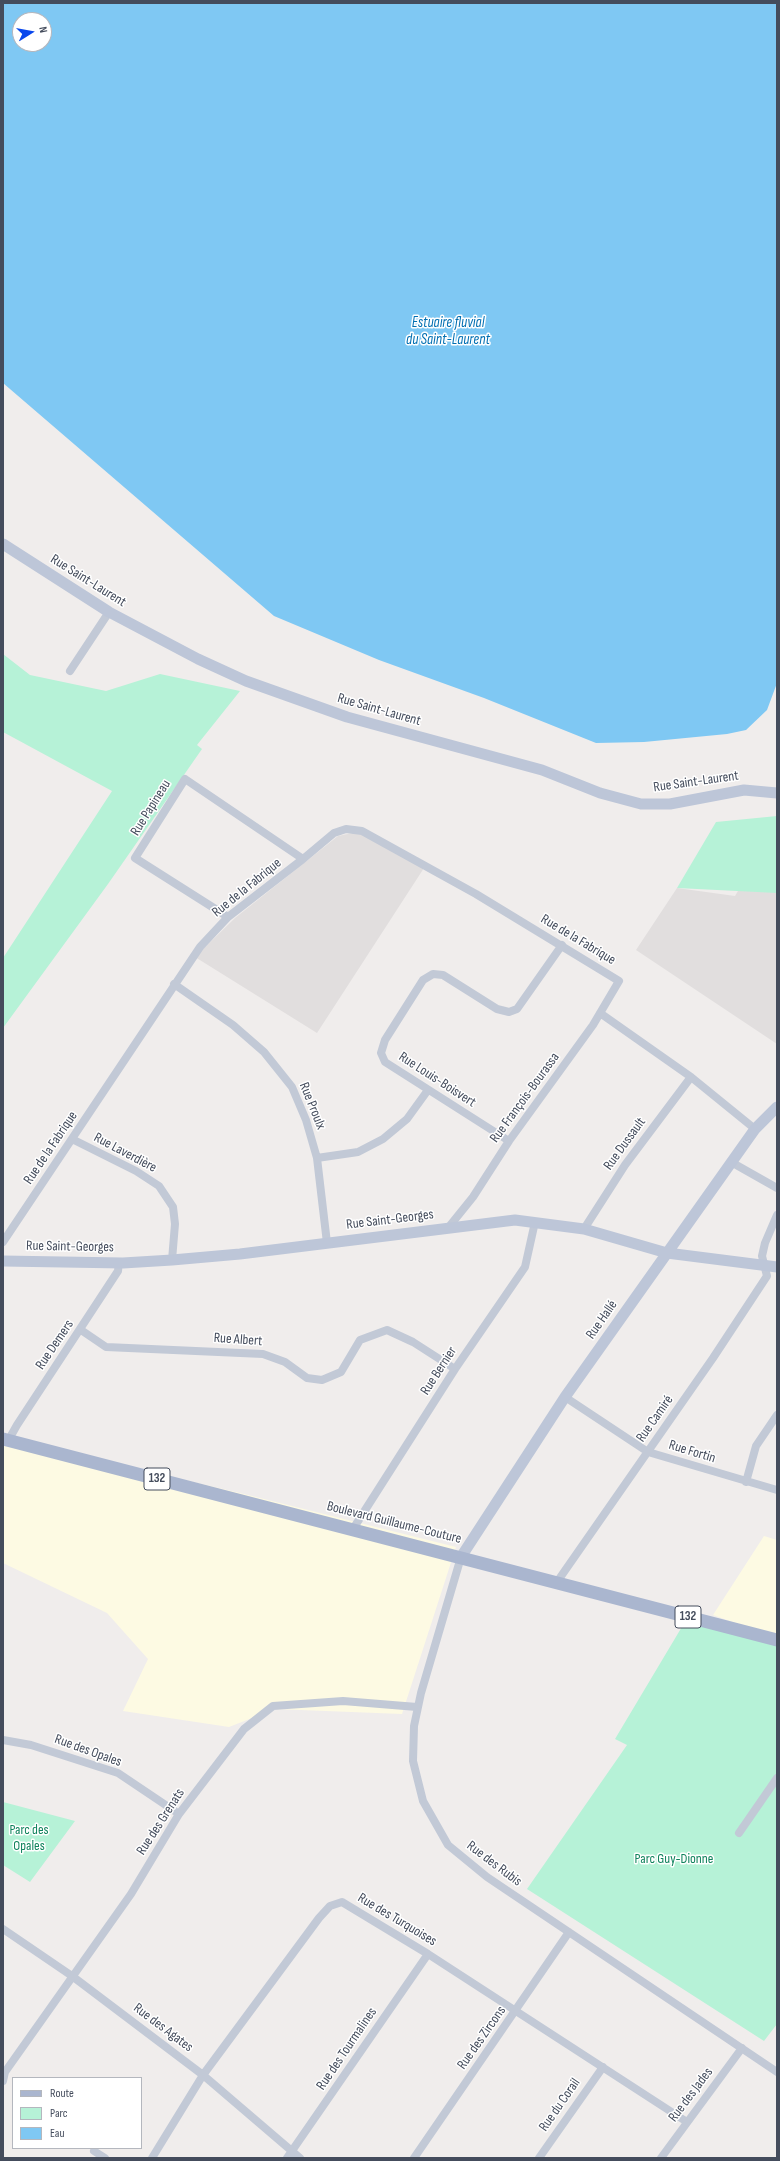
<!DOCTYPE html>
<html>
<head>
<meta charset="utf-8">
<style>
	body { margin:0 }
	#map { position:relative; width:780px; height:2161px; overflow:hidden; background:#f0edec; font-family:"Sofia Sans Condensed",sans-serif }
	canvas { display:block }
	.frame { position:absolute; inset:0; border:4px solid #444c5c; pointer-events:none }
	.legend { position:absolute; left:12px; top:2077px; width:130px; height:72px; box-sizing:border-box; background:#fff; border:1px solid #b4b7be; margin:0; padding:5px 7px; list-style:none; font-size:12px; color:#444c5c }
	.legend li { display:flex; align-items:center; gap:8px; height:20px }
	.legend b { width:20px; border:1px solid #b4b7be }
	.north { position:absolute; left:12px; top:12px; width:40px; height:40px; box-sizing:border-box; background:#fff; border:1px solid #b4b7be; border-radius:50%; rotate:79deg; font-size:11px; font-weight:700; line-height:16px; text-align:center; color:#444c5c }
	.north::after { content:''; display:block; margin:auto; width:14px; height:18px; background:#0947ed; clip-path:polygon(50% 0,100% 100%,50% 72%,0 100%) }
</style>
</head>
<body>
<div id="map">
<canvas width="780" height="2161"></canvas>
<div class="frame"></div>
<ul class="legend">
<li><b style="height:5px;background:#aab6cf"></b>Route</li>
<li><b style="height:11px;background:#b6f2d7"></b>Parc</li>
<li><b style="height:11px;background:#7fc8f3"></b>Eau</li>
</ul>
<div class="north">N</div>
</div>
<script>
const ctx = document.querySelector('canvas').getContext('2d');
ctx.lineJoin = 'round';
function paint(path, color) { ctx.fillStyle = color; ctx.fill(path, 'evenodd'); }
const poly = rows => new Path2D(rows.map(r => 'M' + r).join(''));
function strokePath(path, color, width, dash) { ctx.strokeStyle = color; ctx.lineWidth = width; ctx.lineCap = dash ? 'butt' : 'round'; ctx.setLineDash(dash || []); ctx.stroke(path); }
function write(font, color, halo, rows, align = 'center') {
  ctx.font = font + ' "Sofia Sans Condensed",sans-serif'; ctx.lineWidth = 3; ctx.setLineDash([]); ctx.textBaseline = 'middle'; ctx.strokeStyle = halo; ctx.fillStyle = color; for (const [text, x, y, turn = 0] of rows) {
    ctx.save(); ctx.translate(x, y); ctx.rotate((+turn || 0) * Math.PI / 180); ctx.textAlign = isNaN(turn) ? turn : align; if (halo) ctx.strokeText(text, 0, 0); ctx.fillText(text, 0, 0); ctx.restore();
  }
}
paint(poly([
	[3,1437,248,1495,456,1547,402,1714,275,1709,229,1727,123,1711,148,1659,107,1613,3,1563],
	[764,1536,777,1540,777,1638,713,1615]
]), '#fdfae3');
paint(poly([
	[777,825,777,1044,636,950,677,888,735,896],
	[362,831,424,868,317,1033,195,957,235,918,338,836]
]), '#e1dede');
paint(poly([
	[3,654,30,675,106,691,160,674,240,691,197,745,202,749,108,884,3,1028,3,958,112,791,3,732],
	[777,816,777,893,677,888,716,822],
	[686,1620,777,1645,777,2024,764,2041,527,1889,627,1745,615,1739],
	[3,1802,75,1821,30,1882,3,1865]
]), '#b6f2d7');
paint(poly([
	[3,3,777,3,777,683,767,710,746,730,727,734,644,742,596,743,484,698,379,660,274,616,3,383],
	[20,20,44,20,44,44,20,44]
]), '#7fc8f3');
strokePath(poly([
	[70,671,109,612],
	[228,917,135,858,185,779,303,859],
	[174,984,233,1025,264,1052,292,1087,306,1120,317,1158,327,1243],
	[600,1013,691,1077,755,1129],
	[72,1139,136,1171,159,1186,173,1207,175,1224,172,1260],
	[509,1141,385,1062,381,1053,385,1040,423,980,433,974,443,975,497,1009,509,1012,517,1009,562,945],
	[317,1158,358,1152,383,1139,407,1119,428,1090],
	[731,1162,777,1188],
	[584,1229,625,1165,691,1077],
	[3,1242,200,947,228,917,303,859,334,833,346,829,362,831,476,894,619,981,593,1025,509,1141,473,1197,448,1228],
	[81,1330,106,1347,263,1354,285,1362,307,1378,322,1380,341,1372,360,1340,387,1330,413,1342,455,1369],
	[565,1397,648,1452,777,1490],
	[8,1441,17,1425,118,1271,119,1262],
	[746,1482,756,1446,777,1415],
	[353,1529,455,1369,525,1267,535,1222],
	[461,1557,421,1693,414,1726,413,1761,423,1801,448,1845,487,1877,777,2072],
	[557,1582,713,1358,767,1276,762,1256,765,1243,777,1215],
	[3,1740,31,1745,118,1773,179,1814],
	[739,1833,777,1778],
	[3,1929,72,1976,203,2075,300,2158],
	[3,2081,5,2072,131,1894,179,1814,244,1729,273,1706,343,1701,417,1707],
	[94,2151,105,2158],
	[152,2158,203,2075,319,1918,330,1906,342,1902,428,1954,687,2122],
	[287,2158,428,1954],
	[414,2158,569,1932],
	[539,2158,603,2067],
	[661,2158,742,2048]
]), '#c2c9d6', 8);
strokePath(poly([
	[3,544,109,612,198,659,246,681,347,717,542,770,600,793,641,804,670,804,744,790,777,793],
	[3,1261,123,1263,172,1260,240,1254,515,1220,584,1229,667,1253,777,1267],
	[461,1557,565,1397,755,1129,777,1107]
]), '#bdc6d8', 11);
strokePath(poly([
	[3,1439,777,1640]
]), '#aab6cf', 13);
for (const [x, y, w] of [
	[157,1479,26],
	[688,1617,26]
]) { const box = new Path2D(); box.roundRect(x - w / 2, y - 11, w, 22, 3); ctx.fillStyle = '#fff'; ctx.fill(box); strokePath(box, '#444c5c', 1); }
write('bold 13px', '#444c5c', null, [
	["132",157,1479],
	["132",688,1617]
]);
write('14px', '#444c5c', '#fff', [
	["Rue Saint-Laurent",88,581,32],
	["Rue Saint-Laurent",379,710,16],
	["Rue Saint-Laurent",696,782,-8],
	["Rue Papineau",151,808,-58],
	["Rue de la Fabrique",247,888,-39],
	["Rue de la Fabrique",578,940,31],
	["Rue Louis-Boisvert",437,1080,33],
	["Rue François-Bourassa",525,1098,-54],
	["Rue Proulx",312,1106,68],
	["Rue Dussault",625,1144,-54],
	["Rue de la Fabrique",51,1148,-56],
	["Rue Laverdière",125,1153,28],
	["Rue Saint-Georges",390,1220,-7],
	["Rue Saint-Georges",70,1247,1],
	["Rue Hallé",602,1320,-55],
	["Rue Albert",238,1340,4],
	["Rue Demers",55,1345,-56],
	["Rue Bernier",439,1371,-57],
	["Rue Camiré",655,1419,-55],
	["Rue Fortin",692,1452,17],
	["Boulevard Guillaume-Couture",394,1523,14],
	["Rue des Opales",88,1751,20],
	["Rue des Grenats",161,1822,-57],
	["Rue des Rubis",494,1864,37],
	["Rue des Turquoises",397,1920,31],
	["Rue des Agates",163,2028,37],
	["Rue des Zircons",482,2038,-55],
	["Rue des Tourmalines",347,2049,-56],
	["Rue des Jades",691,2095,-53],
	["Rue du Corail",560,2105,-55]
]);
write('14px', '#0f835c', '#fff', [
	["Parc des",29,1830],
	["Opales",29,1846],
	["Parc Guy-Dionne",674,1859]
]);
write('italic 15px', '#006fb2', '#fff', [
	["Estuaire fluvial",448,323],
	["du Saint-Laurent",448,340]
]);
</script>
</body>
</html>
